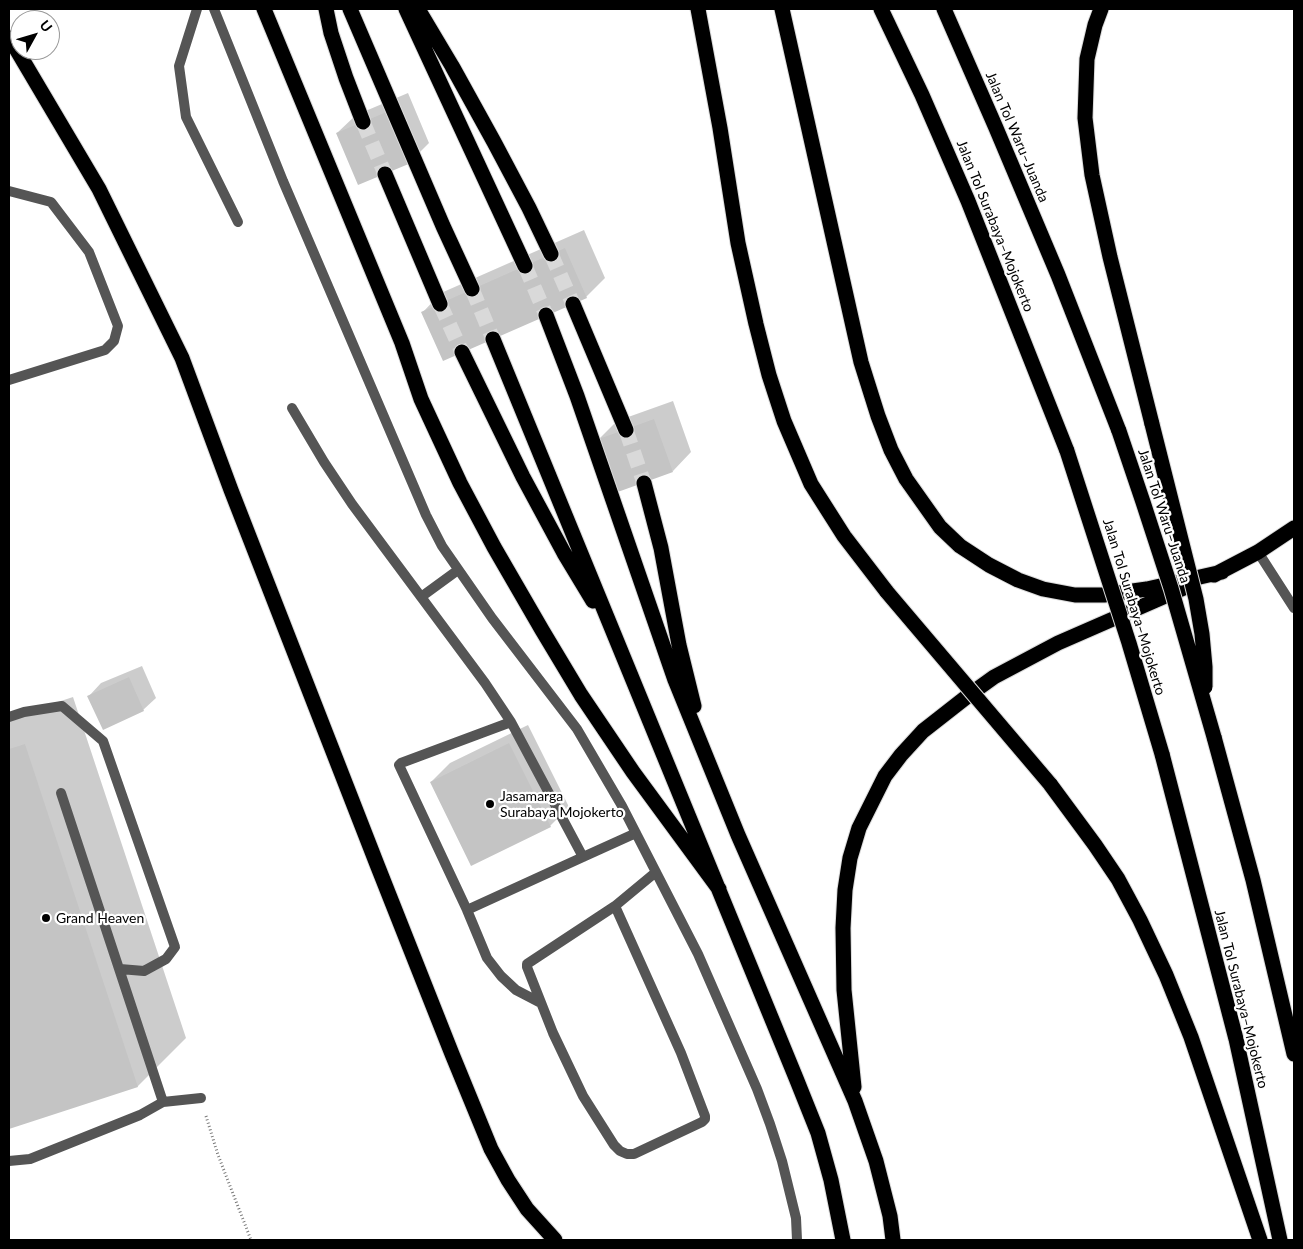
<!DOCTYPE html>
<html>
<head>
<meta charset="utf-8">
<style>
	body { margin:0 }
	#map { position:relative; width:1303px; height:1249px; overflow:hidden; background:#fff; font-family:Lato,sans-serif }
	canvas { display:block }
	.frame { position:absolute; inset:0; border:10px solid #000; pointer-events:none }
	.north { position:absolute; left:10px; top:10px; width:50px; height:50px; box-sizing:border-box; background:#fff; border:1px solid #999; border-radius:50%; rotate:51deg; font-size:14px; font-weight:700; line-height:20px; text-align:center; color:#000 }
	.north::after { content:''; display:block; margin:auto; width:18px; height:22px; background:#000; clip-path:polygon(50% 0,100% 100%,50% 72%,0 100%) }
</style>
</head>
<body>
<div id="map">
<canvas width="1303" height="1249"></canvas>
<div class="frame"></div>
<div class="north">U</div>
</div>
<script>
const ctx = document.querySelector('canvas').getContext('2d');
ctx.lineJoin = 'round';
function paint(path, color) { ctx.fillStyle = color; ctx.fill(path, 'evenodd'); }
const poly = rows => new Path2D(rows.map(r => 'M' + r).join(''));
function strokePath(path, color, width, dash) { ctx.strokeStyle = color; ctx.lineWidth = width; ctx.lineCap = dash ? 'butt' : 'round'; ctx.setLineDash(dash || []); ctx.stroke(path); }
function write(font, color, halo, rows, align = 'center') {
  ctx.font = font + ' Lato,sans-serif'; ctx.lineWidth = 4.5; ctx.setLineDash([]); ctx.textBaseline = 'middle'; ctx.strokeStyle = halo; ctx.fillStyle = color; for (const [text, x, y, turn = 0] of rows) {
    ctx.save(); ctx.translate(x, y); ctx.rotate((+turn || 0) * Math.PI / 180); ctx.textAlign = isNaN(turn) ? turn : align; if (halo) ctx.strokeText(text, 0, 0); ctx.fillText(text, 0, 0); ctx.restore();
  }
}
paint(poly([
	[408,93,429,143,410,162,337,133,356,115],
	[584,230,605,278,586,297,423,312,441,293],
	[673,401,691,452,673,471,598,440,617,421],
	[142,666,156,698,143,710,89,696,101,683],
	[73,697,186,1038,138,1086,9,1128,9,718],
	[528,725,569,807,550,826,431,782,450,763]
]), '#0003');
paint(poly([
	[389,111,411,163,358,185,336,133],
	[565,248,587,298,443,361,421,312],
	[654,419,673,472,615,493,596,440],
	[129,677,144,711,103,730,87,696],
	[509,743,551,827,471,866,430,782],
	[25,744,138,1087,9,1129,9,749]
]), '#c4c4c4');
strokePath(poly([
	[363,122,385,174],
	[551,254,573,304],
	[525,266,546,315],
	[472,289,493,339],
	[440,304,462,352],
	[626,430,644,483]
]), '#d9d9d9', 15, [15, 8]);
const highway = poly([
	[264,9,402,343,421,399,460,483,494,547,542,630,581,695,633,772,719,889],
	[326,9,331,33,346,78,363,122],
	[350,9,443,226,472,289],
	[406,9,525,266],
	[418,9,452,66,494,142,529,208,551,254],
	[698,9,720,128,738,243,756,324,769,375,784,421,811,484,844,536,887,592],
	[782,9,861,362,878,416,891,450,906,479,940,527,960,546,989,565,1018,580,1043,589,1075,595,1104,595,1147,589,1222,572],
	[881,9,922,95,968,201,1067,451],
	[944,9,996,128,1058,275,1119,431],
	[1101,9,1095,25,1087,59,1085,118,1092,175,1110,257,1152,424],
	[9,38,12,42,99,189,182,358,231,490,378,867,452,1054,491,1149,508,1180,527,1209,555,1240],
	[385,174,440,304],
	[573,304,626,430],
	[546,315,577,396,675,680,738,835,855,1101,876,1161,890,1216,893,1240],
	[493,339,796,1078,818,1133,831,1180,843,1240],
	[462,352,523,477,564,553,593,601],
	[644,483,661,548,679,645,694,706],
	[1214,575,1258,552,1294,528],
	[1214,737,1253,880,1294,1054],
	[1162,754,1236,1039,1280,1240],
	[1050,784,1095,845,1118,879,1140,920,1166,975,1191,1037,1260,1240],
	[854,1087,844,990,843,928,845,890,850,858,859,828,885,776,901,755,923,731,969,695,994,677,1058,643,1184,588]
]);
strokePath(highway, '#dbdbdb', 17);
strokePath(poly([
	[206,1116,218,1155,251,1240]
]), '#777', 3, [1, 2.5]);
strokePath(poly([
	[197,9,179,66,186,117,238,222],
	[214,9,283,181,426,515,442,546,492,618,577,729,622,806,698,954,757,1089,770,1124,782,1161,796,1218,797,1240],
	[9,191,51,202,89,252,118,326,114,341,105,350,9,380],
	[292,408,324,462,352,504,485,683,511,722,583,857,467,910,399,765,401,763,511,722],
	[1258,552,1294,608],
	[421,597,458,570],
	[9,717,24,712,62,706,103,741,175,947,166,959,144,971,120,969],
	[61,793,163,1102],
	[583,857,636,833],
	[615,906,681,1053,705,1116,705,1119,702,1122,634,1154,627,1154,620,1151,614,1145,583,1096,553,1033,527,967,527,964,615,906],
	[615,906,656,872],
	[467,910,487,958,501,976,516,990,541,1003],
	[9,1161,30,1159,140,1115,163,1102,201,1098]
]), '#555', 10);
strokePath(highway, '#000', 15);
const highwayBridge = poly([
	[1152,424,1196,599,1202,634,1205,667,1205,687],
	[1119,431,1143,502,1171,588,1214,737],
	[1067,451,1129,643,1162,754],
	[887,592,1050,784]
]);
strokePath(highwayBridge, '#dbdbdb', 17, []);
strokePath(highwayBridge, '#000', 15);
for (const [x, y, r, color] of [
	[490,804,5,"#000"],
	[46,918,5,"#000"]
]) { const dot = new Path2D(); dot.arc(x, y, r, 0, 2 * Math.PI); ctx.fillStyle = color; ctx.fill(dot); strokePath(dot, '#fff', 2); }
write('14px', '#000', '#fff', [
	["Jalan Tol Waru–Juanda",1017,137,67],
	["Jalan Tol Surabaya–Mojokerto",995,226,68],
	["Jalan Tol Waru–Juanda",1164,516,72],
	["Jalan Tol Surabaya–Mojokerto",1134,607,73],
	["Jalan Tol Surabaya–Mojokerto",1241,999,76]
]);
write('14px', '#000', '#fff', [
	["Jasamarga",500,796],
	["Surabaya Mojokerto",500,812],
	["Grand Heaven",56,918]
], 'left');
</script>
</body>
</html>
